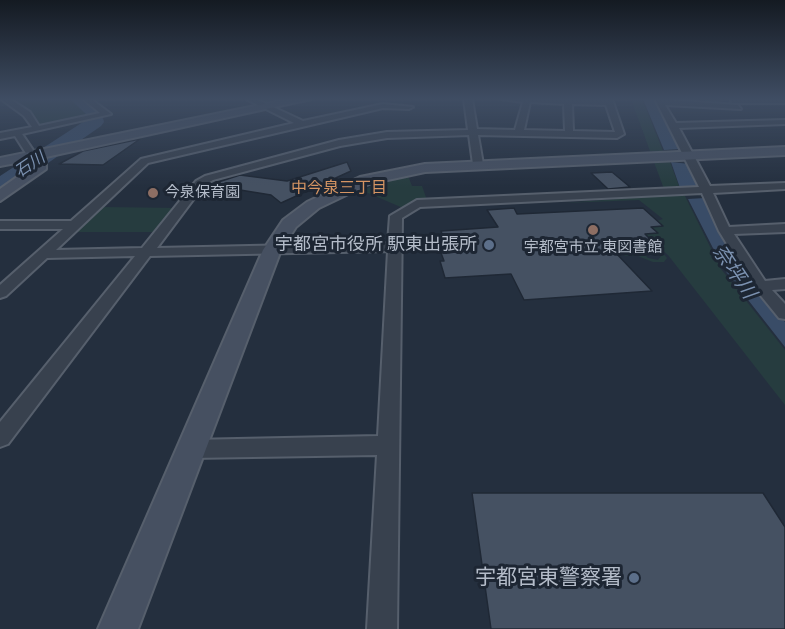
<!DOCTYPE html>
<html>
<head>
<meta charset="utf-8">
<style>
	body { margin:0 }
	canvas { display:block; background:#242f3e }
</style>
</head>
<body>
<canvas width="785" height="629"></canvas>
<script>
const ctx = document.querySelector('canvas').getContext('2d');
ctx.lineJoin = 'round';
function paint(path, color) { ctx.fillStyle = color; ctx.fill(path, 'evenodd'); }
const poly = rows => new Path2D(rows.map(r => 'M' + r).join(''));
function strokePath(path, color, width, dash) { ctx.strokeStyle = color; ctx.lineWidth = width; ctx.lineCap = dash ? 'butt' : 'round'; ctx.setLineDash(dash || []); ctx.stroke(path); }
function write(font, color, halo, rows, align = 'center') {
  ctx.font = font + ' Cabin,"Noto Sans JP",sans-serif'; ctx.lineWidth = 6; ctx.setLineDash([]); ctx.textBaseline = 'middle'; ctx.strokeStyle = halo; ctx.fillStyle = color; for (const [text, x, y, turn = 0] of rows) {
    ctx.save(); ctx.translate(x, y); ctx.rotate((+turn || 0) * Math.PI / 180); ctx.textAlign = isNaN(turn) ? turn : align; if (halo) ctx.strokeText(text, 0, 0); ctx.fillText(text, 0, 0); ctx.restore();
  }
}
paint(poly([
	[71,99,88,115,88,119,40,126,33,115,11,100],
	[631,99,642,99,663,151,650,151],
	[654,162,670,162,680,189,664,189],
	[408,176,412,186,422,186,428,203,403,208,361,190],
	[684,194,721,269,785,350,785,405,668,255,654,243,667,258,664,262,653,262,638,256,625,256,622,253,642,252,648,258,658,260,661,256,646,242,652,241,645,234,657,233,651,227,662,226,657,221,663,219,639,200,564,203],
	[101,207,177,208,157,232,76,232]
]), '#263c3f');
paint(poly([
	[72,99,81,99,100,114,100,119,91,130,74,141,65,141,88,124,90,115],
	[643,99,654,99,680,149,664,150],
	[671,162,689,164,698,186,680,188],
	[705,198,761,292,785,322,785,347,727,273,716,254,688,199]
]), '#394c67');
paint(poly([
	[70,99,87,99,101,110,104,122,101,126,8,191,0,193,0,176,86,120,87,115,70,99]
]), '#394c67');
const building = poly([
	[140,139,103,165,59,164,83,151,140,139],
	[347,162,351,171,281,203,271,195,209,185,240,175,287,181,347,162],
	[612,172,630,187,608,189,591,173,612,172],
	[514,208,517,214,643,208,663,226,651,227,658,233,645,234,652,241,640,242,647,249,614,251,652,291,524,300,511,274,445,278,440,261,444,261,434,234,442,234,441,231,498,227,487,210,514,208],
	[472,493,763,493,785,527,785,629,491,629,472,493]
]);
paint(building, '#455162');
strokePath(building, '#1f2835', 1.5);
const street = poly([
	[1,99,10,99,30,112,39,126,100,113,83,99,91,99,111,114,22,134,37,156,32,159,29,158,15,136,0,139,0,133,32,127,24,116,1,99],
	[246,99,256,99,303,121,383,104,413,107,409,109,383,108,148,163,56,250,142,248,196,181,205,176,339,140,387,132,468,130,464,99,472,99,477,129,515,130,523,102,501,99,612,99,624,134,617,138,478,135,483,164,478,167,473,164,469,135,387,138,340,146,213,180,204,185,157,248,388,243,390,216,417,200,699,187,655,99,738,105,741,109,665,105,676,123,785,120,785,124,679,128,710,186,785,183,785,189,713,193,729,227,785,224,785,232,734,234,765,281,785,279,785,289,772,290,785,304,785,319,779,318,753,286,719,231,702,193,420,207,402,218,397,629,367,629,377,455,191,458,183,456,180,449,183,442,191,440,378,436,388,251,150,256,8,444,0,447,0,422,135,256,47,258,6,296,0,298,0,285,63,229,0,229,0,221,71,221,141,159,294,123,246,99],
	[530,102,564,104,565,131,524,130,530,102],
	[572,104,606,105,615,132,573,131,572,104],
	[730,99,785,99,785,103,732,103,730,99]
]);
const secondary = poly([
	[289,99,311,99,46,157,46,169,0,201,0,189,34,165,31,160,0,166,0,158,289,99],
	[785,147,785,155,425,172,369,184,319,208,296,227,281,250,138,629,98,629,263,250,283,220,307,202,360,177,425,164,785,147]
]);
strokePath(street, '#565f6c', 4);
strokePath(secondary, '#565f6c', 4);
paint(street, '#38414e');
paint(secondary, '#465061');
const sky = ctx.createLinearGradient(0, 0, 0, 187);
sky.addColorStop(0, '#141a22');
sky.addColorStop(0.53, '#3f4d63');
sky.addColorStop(1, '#3f4d6300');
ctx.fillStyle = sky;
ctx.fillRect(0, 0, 785, 187);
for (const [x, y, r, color] of [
	[153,193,6,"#8d6e63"],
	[593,230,6,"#8d6e63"],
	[489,245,6,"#5c6f8a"],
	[634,578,6,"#5c6f8a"]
]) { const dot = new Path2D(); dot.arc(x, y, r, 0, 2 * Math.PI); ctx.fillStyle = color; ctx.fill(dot); strokePath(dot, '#1d2633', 2); }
write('15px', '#b4bcc9', '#1d2633', [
	["今泉保育園",165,193],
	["宇都宮市立 東図書館",593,248,"center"]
], 'left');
write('italic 16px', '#7c92b1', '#1d2633', [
	["石川",30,165,-34]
]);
write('16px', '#d59563', '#1d2633', [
	["中今泉三丁目",339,188]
]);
write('18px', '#b4bcc9', '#1d2633', [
	["宇都宮市役所 駅東出張所",477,245]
], 'right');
write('italic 20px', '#7c92b1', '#1d2633', [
	["奈坪川",734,272,56]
]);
write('21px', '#b4bcc9', '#1d2633', [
	["宇都宮東警察署",622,578]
], 'right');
</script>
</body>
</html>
